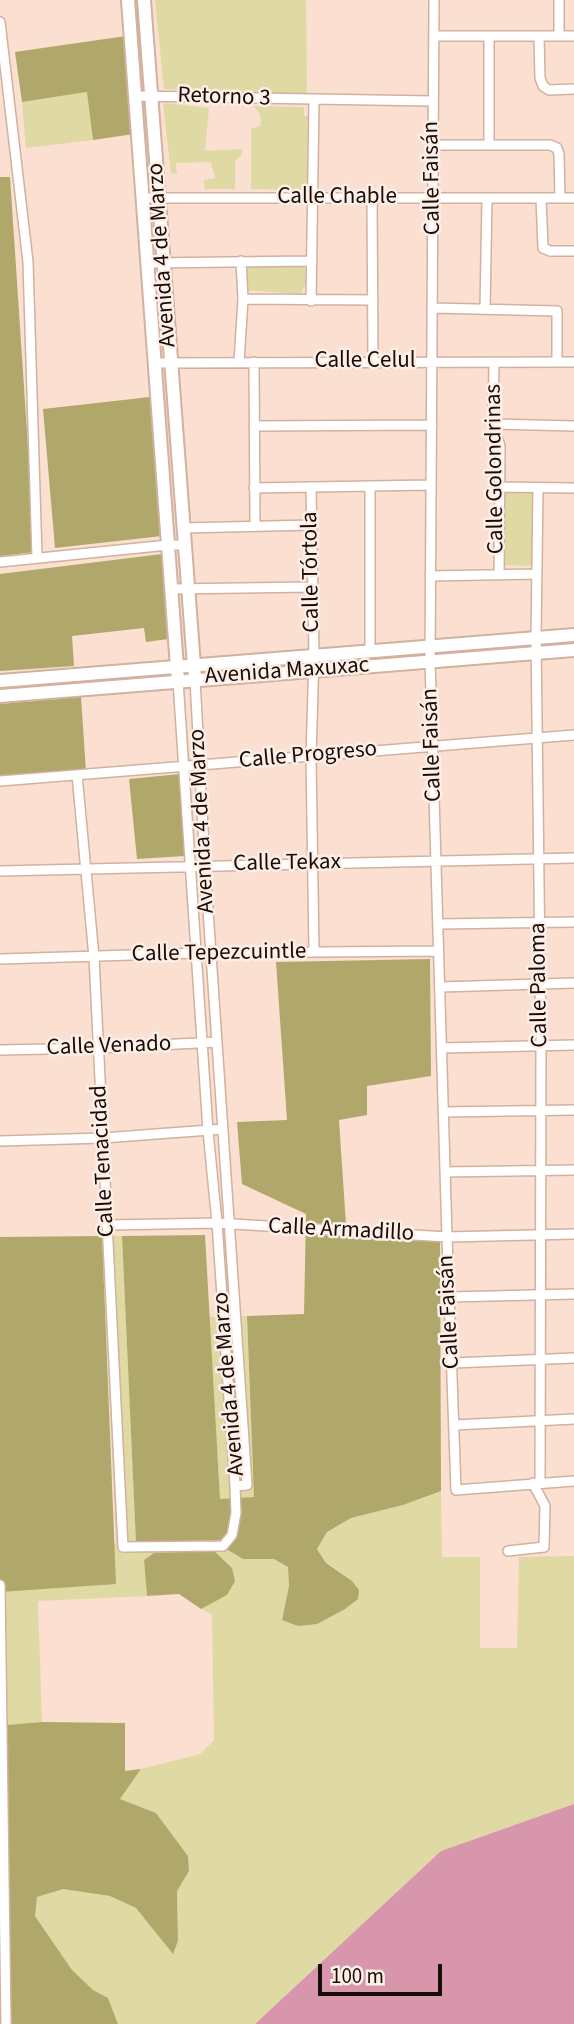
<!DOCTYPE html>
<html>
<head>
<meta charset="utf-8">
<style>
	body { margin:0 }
	#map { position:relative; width:574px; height:2024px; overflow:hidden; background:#fbdfd0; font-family:"Source Sans 3",sans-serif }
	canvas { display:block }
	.scale { position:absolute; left:318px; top:1964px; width:124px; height:32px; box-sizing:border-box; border:4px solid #170c06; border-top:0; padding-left:9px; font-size:21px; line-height:24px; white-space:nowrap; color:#170c06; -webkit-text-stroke:5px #fdefe8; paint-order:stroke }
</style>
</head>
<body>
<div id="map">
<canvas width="574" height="2024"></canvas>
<div class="scale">100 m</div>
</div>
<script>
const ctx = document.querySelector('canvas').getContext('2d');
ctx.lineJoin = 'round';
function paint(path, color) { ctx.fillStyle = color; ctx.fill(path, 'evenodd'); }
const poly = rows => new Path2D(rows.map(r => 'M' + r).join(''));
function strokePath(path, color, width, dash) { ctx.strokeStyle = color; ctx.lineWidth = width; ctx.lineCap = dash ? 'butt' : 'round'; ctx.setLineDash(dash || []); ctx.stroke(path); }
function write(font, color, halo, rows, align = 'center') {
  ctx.font = font + ' "Source Sans 3",sans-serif'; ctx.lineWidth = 5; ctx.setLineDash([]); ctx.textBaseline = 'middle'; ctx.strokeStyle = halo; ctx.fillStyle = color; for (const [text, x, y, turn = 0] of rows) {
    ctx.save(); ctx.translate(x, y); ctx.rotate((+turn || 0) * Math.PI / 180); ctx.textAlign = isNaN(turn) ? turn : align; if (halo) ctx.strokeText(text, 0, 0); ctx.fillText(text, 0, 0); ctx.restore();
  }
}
paint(poly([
	[155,0,306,0,307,94,164,89],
	[88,92,93,140,26,148,22,102],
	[163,103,209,108,205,151,242,149,242,154,235,161,235,189,205,189,204,180,215,178,211,162,176,163,177,174,171,173],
	[254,106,304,107,304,116,308,116,307,190,251,189,251,129,261,125,260,114],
	[244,260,304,263,307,286,303,287,302,294,243,290],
	[502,488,535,489,535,564,527,566,504,565],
	[102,1236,122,1236,136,1542,223,1540,243,1559,274,1559,288,1566,289,1586,282,1620,352,1581,326,1563,317,1548,327,1532,351,1518,403,1505,441,1491,442,1557,480,1557,480,1648,517,1648,519,1557,574,1556,574,1804,441,1851,255,2024,118,2024,108,1998,93,1991,72,1970,35,1916,37,1897,63,1888,110,1896,136,1908,173,1953,178,1941,177,1891,189,1871,188,1856,156,1813,120,1799,141,1769,200,1754,214,1740,212,1614,201,1609,227,1595,144,1560,147,1596,38,1601,42,1722,6,1725,10,2024,0,2024,0,1592,116,1543],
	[247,1316,254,1497,220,1500,209,1317]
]), '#dfd9a3');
paint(poly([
	[126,36,134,134,93,140,87,92,22,102,15,52],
	[0,177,10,177,35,552,0,556],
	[150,397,162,536,55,548,43,409],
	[162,554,168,639,146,642,144,628,72,636,74,666,0,671,0,574],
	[81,697,86,772,0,778,0,704],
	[180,774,184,856,137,859,129,779],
	[430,959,431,1076,367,1086,367,1115,339,1120,346,1225,440,1237,441,1491,403,1505,351,1518,327,1532,317,1549,326,1563,352,1581,359,1590,358,1599,345,1609,317,1624,298,1626,282,1620,289,1586,288,1567,274,1559,243,1559,228,1550,222,1540,136,1543,122,1236,205,1235,220,1499,254,1497,247,1316,304,1314,306,1214,242,1184,237,1122,287,1120,276,962],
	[102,1236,116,1584,0,1592,0,1237],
	[214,1551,232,1568,235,1581,227,1595,201,1609,179,1594,147,1596,144,1560,154,1553],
	[42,1722,125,1723,125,1771,141,1769,120,1799,156,1813,188,1856,189,1871,177,1891,178,1941,173,1954,136,1908,110,1896,63,1889,37,1897,35,1916,72,1970,93,1990,108,1998,118,2024,10,2024,6,1725]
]), '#b0a86a');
paint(poly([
	[574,1804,574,2024,255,2024,441,1851]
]), '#d796ac');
const street = poly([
	[434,0,430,661,447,1237,456,1490,574,1481],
	[0,22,28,262,37,558],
	[434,36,574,36],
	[559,36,559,0],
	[489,37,489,144],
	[539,37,540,78,543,86,549,90,574,89],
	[135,96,432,101],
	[432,145,550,145,557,148,559,154,560,198],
	[143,198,574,198],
	[541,198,543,248,550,251,574,251],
	[372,199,373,362],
	[148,263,312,261],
	[243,299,373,300],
	[311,301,314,101],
	[434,308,557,311,557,362],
	[485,309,487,199],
	[239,362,243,299,241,261],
	[254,362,255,525],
	[155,363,574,362],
	[494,363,493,424,500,446,499,575],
	[493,424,574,426],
	[254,426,432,425],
	[370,486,370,650],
	[311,487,314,655,311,757,314,951],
	[498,487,574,488],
	[254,488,430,485],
	[538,488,536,638,541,1045,540,1483],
	[184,528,312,525],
	[0,562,168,545,185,545],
	[430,576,536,574],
	[172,589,311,587],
	[178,681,208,1131,217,1223,235,1486,247,1485,205,866,195,679],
	[77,775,94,957,123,1547,223,1546,232,1535,236,1513,235,1486],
	[0,781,574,735],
	[0,871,574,858],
	[438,924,574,922],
	[0,959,197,953,438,951],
	[440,987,574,983],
	[442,1048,574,1045],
	[0,1050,99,1048,217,1042],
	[443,1112,574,1110],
	[0,1141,103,1138,223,1129],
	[445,1172,574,1170],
	[108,1225,217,1223,447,1237,574,1234],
	[450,1297,574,1294],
	[453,1363,574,1358],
	[455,1425,574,1419],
	[508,1551,544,1547,545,1506,533,1483],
	[0,1585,6,2024]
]);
const secondary = poly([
	[128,0,178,681],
	[144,0,195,679],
	[0,681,574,635],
	[0,696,574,650]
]);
strokePath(street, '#d2b19f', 12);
strokePath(secondary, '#d2b19f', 16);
strokePath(street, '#fff', 9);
strokePath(secondary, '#fff', 12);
write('23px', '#170c06', '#fdefe8', [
	["Retorno 3",224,98,2],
	["Calle Faisán",433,178,-91],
	["Calle Chable",337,198],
	["Avenida 4 de Marzo",163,255,-94],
	["Calle Celul",365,362],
	["Calle Golondrinas",496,469,-91],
	["Calle Tórtola",312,572,-91],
	["Avenida Maxuxac",287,672,-4],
	["Calle Faisán",433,745,-92],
	["Calle Progreso",308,756,-5],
	["Avenida 4 de Marzo",203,821,-93],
	["Calle Tekax",287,864,-1],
	["Calle Tepezcuintle",219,954,-1],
	["Calle Paloma",540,985,-91],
	["Calle Venado",109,1047,-2],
	["Calle Tenacidad",104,1161,-93],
	["Calle Armadillo",341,1231,3],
	["Calle Faisán",450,1312,-93],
	["Avenida 4 de Marzo",230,1384,-95]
]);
</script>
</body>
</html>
